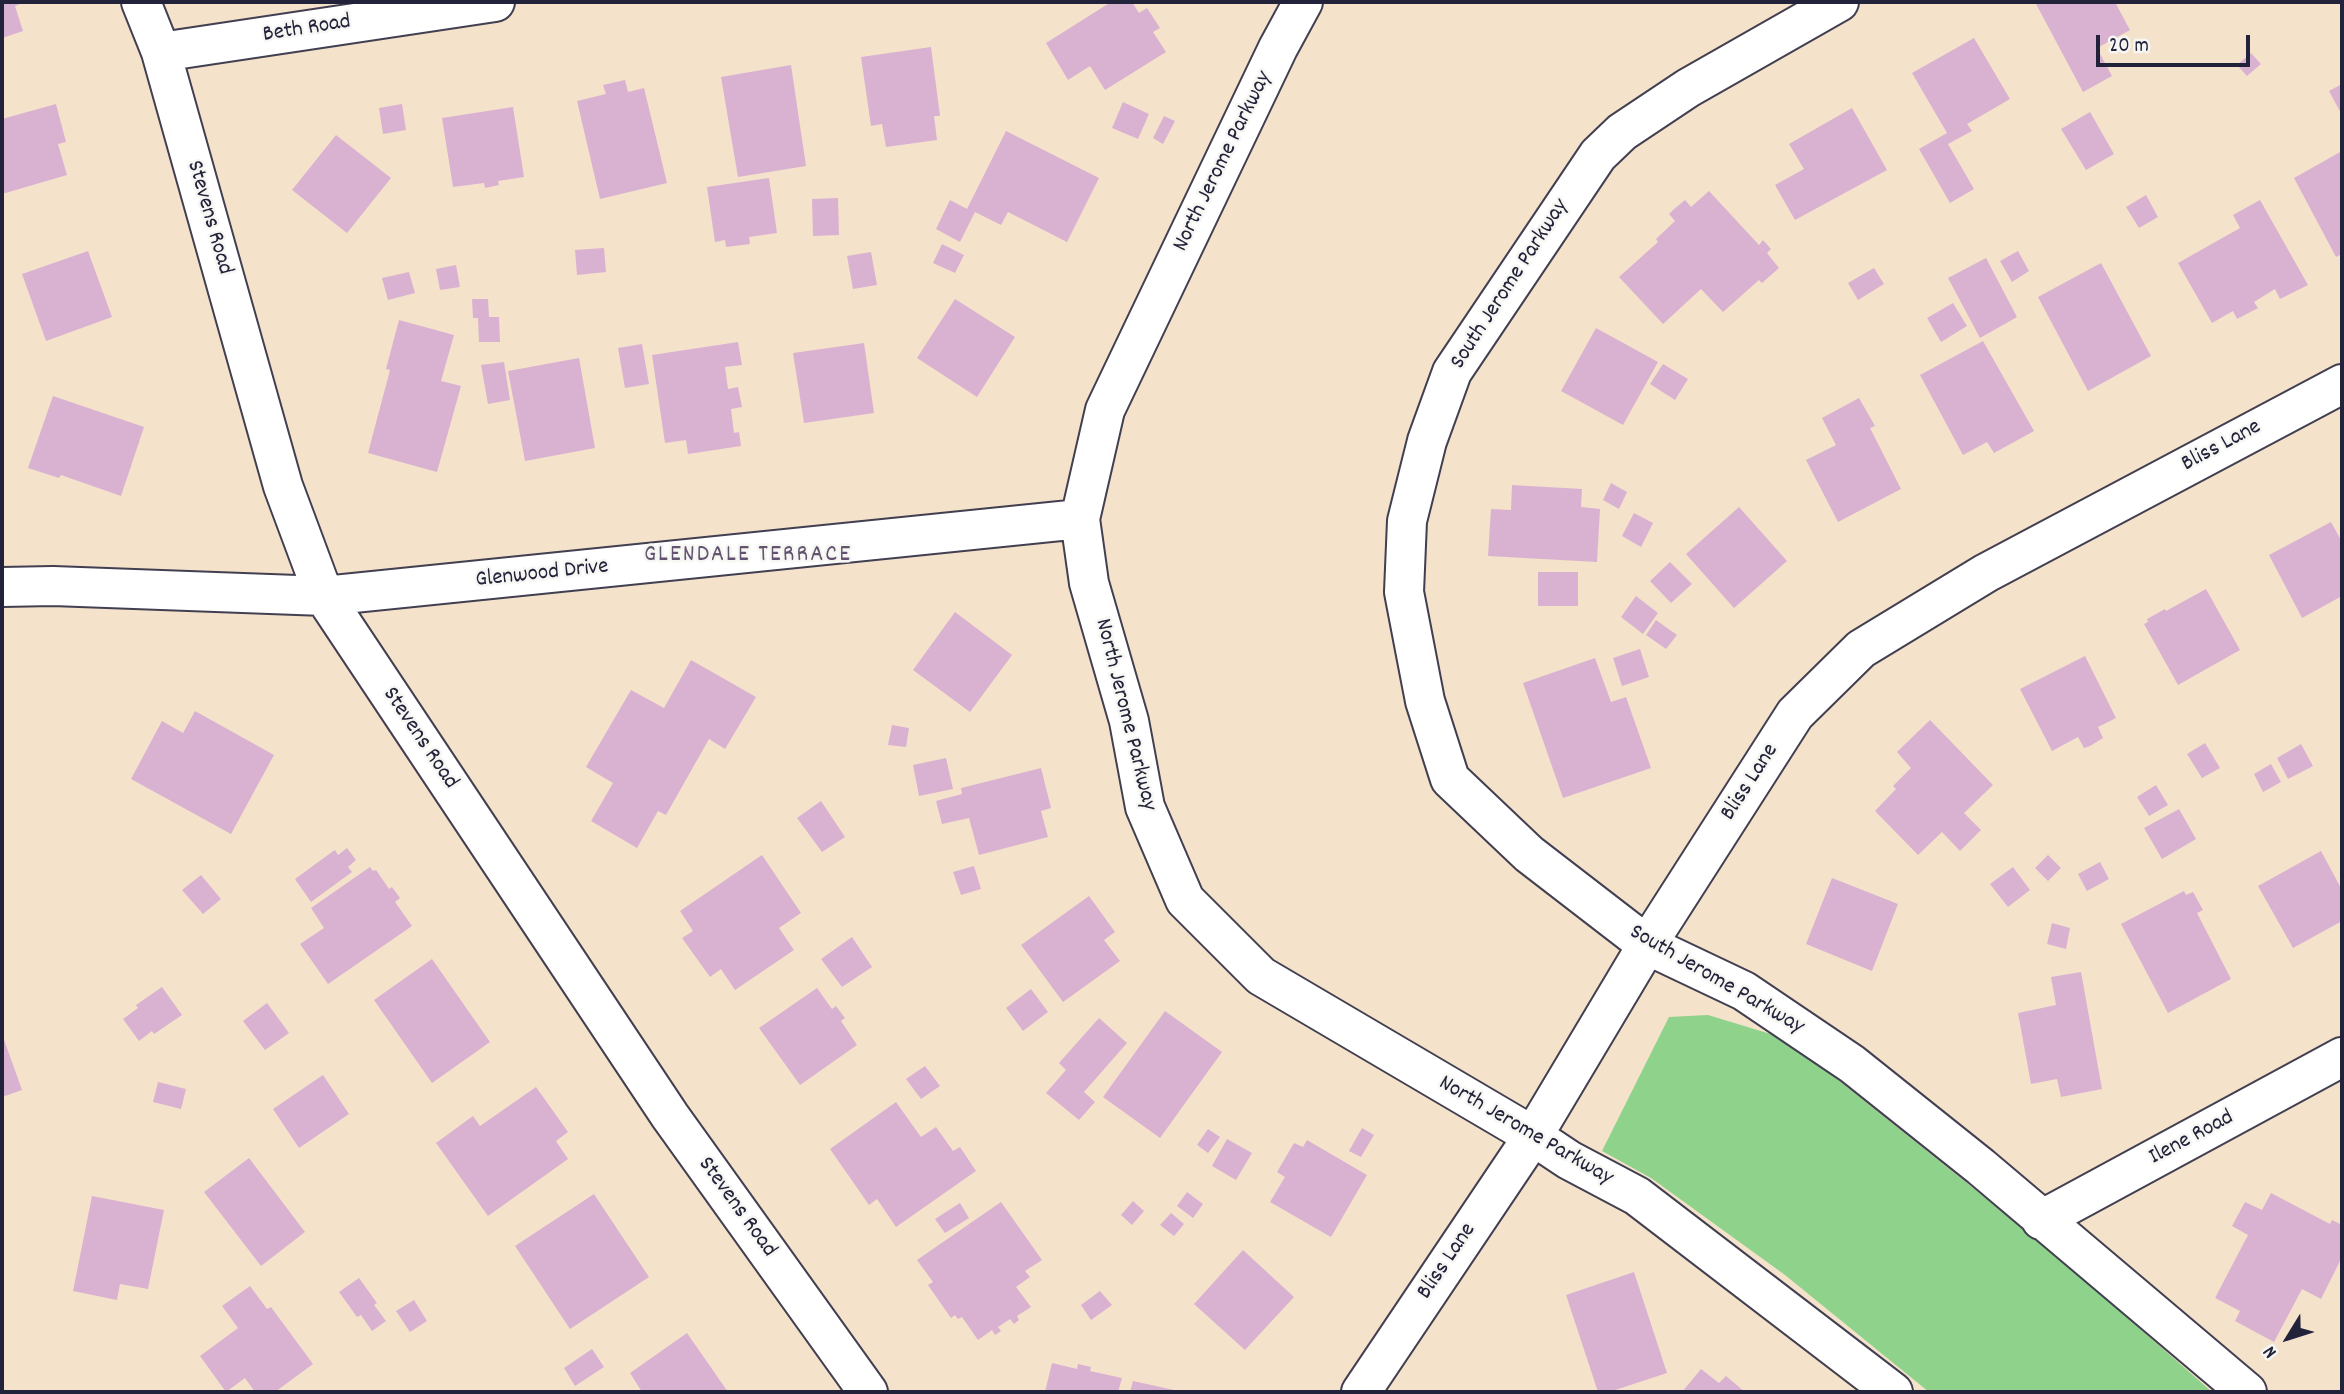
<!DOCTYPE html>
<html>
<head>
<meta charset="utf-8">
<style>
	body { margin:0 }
	#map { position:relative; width:2344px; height:1394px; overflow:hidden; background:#f4e2cb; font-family:Dekko,sans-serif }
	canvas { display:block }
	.frame { position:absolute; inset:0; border:4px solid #22223b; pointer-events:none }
	.north { position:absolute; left:2253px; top:1303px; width:70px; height:70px; -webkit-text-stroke:5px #f6f6f2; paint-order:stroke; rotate:232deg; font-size:19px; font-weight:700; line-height:28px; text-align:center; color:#22223b }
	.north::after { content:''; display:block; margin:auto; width:24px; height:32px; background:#22223b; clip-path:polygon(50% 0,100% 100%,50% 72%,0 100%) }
	.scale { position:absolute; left:2096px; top:35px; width:154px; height:32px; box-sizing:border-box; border:4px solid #22223b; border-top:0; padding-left:9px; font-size:21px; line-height:24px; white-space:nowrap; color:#22223b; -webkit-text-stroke:5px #f6f6f2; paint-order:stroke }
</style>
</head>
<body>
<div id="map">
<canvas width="2344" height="1394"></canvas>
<div class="frame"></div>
<div class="north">N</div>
<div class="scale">20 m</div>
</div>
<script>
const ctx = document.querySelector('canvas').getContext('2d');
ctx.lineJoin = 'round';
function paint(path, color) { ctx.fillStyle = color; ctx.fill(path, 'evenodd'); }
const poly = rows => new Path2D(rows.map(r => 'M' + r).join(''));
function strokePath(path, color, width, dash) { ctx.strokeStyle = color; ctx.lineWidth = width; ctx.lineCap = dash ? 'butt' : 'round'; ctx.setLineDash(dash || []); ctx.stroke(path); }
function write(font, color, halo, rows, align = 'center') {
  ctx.font = font + ' Dekko,sans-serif'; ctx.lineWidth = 5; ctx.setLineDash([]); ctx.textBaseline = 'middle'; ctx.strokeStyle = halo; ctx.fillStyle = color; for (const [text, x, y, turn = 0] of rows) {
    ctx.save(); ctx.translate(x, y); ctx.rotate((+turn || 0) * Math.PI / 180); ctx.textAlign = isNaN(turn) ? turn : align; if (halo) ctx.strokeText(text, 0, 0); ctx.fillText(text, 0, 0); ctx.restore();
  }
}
paint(poly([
	[1708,1015,1787,1039,2053,1252,2212,1392,1929,1392,1785,1275,1651,1178,1602,1151,1669,1017]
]), '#8fd28b');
paint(poly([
	[2,2,25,2,15,6,23,31,2,38],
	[1111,2,1132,2,1139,13,1147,8,1160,28,1153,32,1166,52,1105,90,1090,66,1068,80,1046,43],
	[2035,2,2115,2,2130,30,2097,48,2112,76,2083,92],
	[1974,38,2010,99,1967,124,1972,131,1948,144,1974,189,1950,203,1919,149,1947,133,1912,73],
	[931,47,940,116,934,116,937,140,886,147,882,124,871,126,861,57],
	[2251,53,2261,64,2247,76,2237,65],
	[791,65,806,166,738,177,721,77],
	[625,80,628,92,644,88,667,183,600,199,577,101,606,94,603,85],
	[2342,84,2342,115,2329,91],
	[1123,102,1149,114,1138,139,1112,128],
	[56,104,66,142,58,144,67,175,2,194,2,119],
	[402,104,406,130,383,134,379,108],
	[513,107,524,177,498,181,499,185,485,188,484,183,453,187,442,118],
	[1852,108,1887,170,1795,220,1775,185,1804,169,1789,144],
	[2090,112,2114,154,2086,170,2061,129],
	[1164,116,1175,121,1163,144,1153,138],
	[1006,131,1099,178,1067,242,1008,212,1001,225,975,212,960,242,936,229,950,200,967,209],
	[336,135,391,178,347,233,292,190],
	[2342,151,2342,254,2336,257,2294,178],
	[769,178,777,233,749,237,750,244,726,247,725,240,715,242,707,187],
	[1709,191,1759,245,1763,240,1771,249,1767,253,1779,268,1762,283,1759,280,1723,312,1701,289,1663,324,1619,277,1658,242,1656,239,1675,221,1669,214,1673,210,1685,200,1691,207],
	[2146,195,2158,217,2139,228,2126,207],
	[838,198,839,235,813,236,812,199],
	[2260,200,2308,285,2280,299,2275,289,2254,302,2258,308,2237,319,2233,311,2212,323,2178,263,2240,228,2233,215],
	[942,244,964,255,955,273,933,263],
	[604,248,606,272,577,275,575,250],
	[88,251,112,317,46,341,22,274],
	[2018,251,2029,271,2012,282,2000,261],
	[871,252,877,285,853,289,847,256],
	[1986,258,2017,317,1980,338,1948,278],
	[2101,263,2151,356,2088,391,2038,297],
	[456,265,460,287,440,290,436,269],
	[1874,268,1884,284,1858,300,1848,283],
	[409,272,415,293,388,300,382,278],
	[472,299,488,299,489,317,499,317,500,342,479,342,478,318,473,318],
	[955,299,1015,337,977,397,917,358],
	[1953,303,1967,326,1941,342,1927,318],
	[399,320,454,335,441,381,461,386,437,472,368,453,390,370,386,369],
	[1596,328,1658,362,1623,425,1561,391],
	[1983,341,2034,431,1994,453,1987,442,1963,455,1920,375],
	[738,342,742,365,725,367,728,389,738,387,742,407,731,409,734,433,739,432,741,446,688,454,686,440,665,443,652,355],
	[864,343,874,413,804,423,793,353],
	[642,344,649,384,625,388,618,348],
	[579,358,595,448,525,461,508,371],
	[504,362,510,400,488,404,481,365],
	[1663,364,1688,379,1675,400,1650,384],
	[53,396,144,427,121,496,61,475,59,478,28,468],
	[1859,398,1875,426,1870,428,1901,489,1838,522,1806,460,1836,445,1822,418],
	[1611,483,1627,492,1619,509,1603,500],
	[1512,485,1582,489,1581,507,1600,509,1597,562,1488,556,1491,509,1511,510],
	[1739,507,1787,561,1734,608,1686,554],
	[1634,513,1653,523,1641,547,1622,536],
	[2331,522,2342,542,2342,596,2302,618,2269,555],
	[1670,562,1692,584,1671,603,1650,581],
	[1538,572,1578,572,1578,606,1538,606],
	[2206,589,2240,650,2178,685,2144,624,2148,622,2147,619,2165,609,2166,611],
	[1636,596,1658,613,1643,634,1621,617],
	[955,612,1012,655,970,712,913,670],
	[1656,620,1677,635,1666,649,1646,635],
	[1640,649,1649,677,1622,686,1613,658],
	[2085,656,2116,718,2098,727,2103,738,2090,746,2084,748,2078,737,2052,751,2020,689],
	[1595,658,1611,702,1626,697,1651,768,1563,798,1523,683],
	[691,660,756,697,725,749,709,739,666,815,658,811,637,848,591,821,613,783,586,767,631,690,664,708],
	[195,711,274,755,231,834,131,779,162,721,183,733],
	[1930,720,1993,785,1964,813,1981,830,1960,851,1942,832,1918,855,1875,811,1896,789,1893,786,1911,768,1897,752],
	[892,725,909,728,906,747,888,745],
	[2205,743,2220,768,2202,778,2187,754],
	[2301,744,2313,766,2288,779,2277,758],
	[946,758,953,789,919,796,913,765],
	[2271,764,2281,782,2263,792,2254,774],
	[1041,768,1051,808,1041,811,1048,837,979,855,969,818,942,824,936,801,962,794,961,788],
	[2156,785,2168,805,2149,816,2137,797],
	[821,801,845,837,822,852,797,818],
	[2179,809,2196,839,2162,859,2144,828],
	[347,848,356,860,348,867,352,872,311,902,295,879,332,852,335,850,338,855],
	[2321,851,2342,890,2342,921,2293,948,2258,886],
	[762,855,801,913,779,928,794,950,735,990,721,969,710,977,682,938,693,931,680,911],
	[2048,855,2061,868,2048,881,2035,868],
	[2100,862,2109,879,2087,891,2078,874],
	[974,866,981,889,961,895,953,872],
	[370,867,373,871,376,870,389,889,392,887,400,898,395,902,412,926,328,984,300,944,324,928,311,908],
	[2013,867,2030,890,2008,907,1990,884],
	[201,875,221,899,203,914,182,890],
	[1832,878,1898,904,1872,971,1806,944],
	[2184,891,2186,895,2193,892,2203,910,2197,913,2231,979,2168,1013,2121,924],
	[1089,896,1115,932,1104,940,1120,961,1063,1002,1021,945],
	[2052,923,2070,928,2066,949,2047,944],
	[852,937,872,967,842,987,821,959],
	[432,959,490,1042,432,1083,374,1000],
	[2081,972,2102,1089,2061,1097,2057,1079,2031,1084,2018,1013,2056,1005,2051,977],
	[162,987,182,1015,154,1034,152,1031,139,1041,123,1019,138,1008,136,1005],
	[817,988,832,1009,836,1006,845,1018,841,1021,857,1045,800,1085,759,1028],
	[1031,989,1048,1012,1023,1031,1006,1008],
	[267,1003,289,1033,265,1050,243,1021],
	[1165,1011,1222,1052,1160,1138,1103,1097],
	[1099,1018,1127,1043,1084,1092,1095,1102,1079,1120,1046,1093,1066,1070,1059,1063],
	[2,1034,22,1090,2,1097],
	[925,1066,940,1086,921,1099,906,1079],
	[323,1075,349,1114,299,1148,273,1109],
	[158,1082,186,1089,181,1109,153,1102],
	[536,1087,568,1132,556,1141,568,1159,488,1216,436,1143,473,1116,480,1126],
	[896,1102,921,1137,936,1127,953,1151,960,1147,976,1171,896,1227,877,1199,869,1205,830,1149],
	[1362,1128,1374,1135,1361,1157,1349,1151],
	[1208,1129,1220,1137,1208,1153,1197,1145],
	[1227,1139,1252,1153,1236,1180,1212,1166],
	[1307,1140,1367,1175,1331,1237,1270,1202,1285,1177,1277,1172,1294,1143,1303,1147],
	[249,1158,305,1232,261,1266,204,1192],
	[1187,1192,1203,1204,1193,1218,1177,1206],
	[2271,1193,2330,1224,2332,1220,2342,1225,2342,1257,2321,1299,2302,1289,2274,1342,2235,1321,2240,1311,2215,1298,2248,1235,2232,1226,2245,1202,2262,1210],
	[594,1194,649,1277,570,1329,515,1246],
	[92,1196,164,1210,148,1289,120,1284,117,1300,73,1291],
	[1133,1201,1144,1211,1132,1225,1121,1215],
	[1001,1202,1042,1260,1025,1271,1030,1277,1016,1287,1031,1307,1017,1316,1019,1320,1014,1324,1010,1319,998,1327,1001,1331,995,1335,992,1330,978,1340,962,1317,958,1319,955,1315,951,1318,930,1288,928,1285,933,1282,917,1260],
	[960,1203,969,1218,945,1233,935,1219],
	[1171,1213,1184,1224,1174,1236,1160,1225],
	[1243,1250,1294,1297,1245,1350,1194,1304],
	[1634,1272,1667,1373,1609,1392,1598,1392,1566,1295],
	[359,1278,377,1303,374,1305,386,1321,372,1331,361,1315,357,1317,339,1292],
	[250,1286,267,1309,271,1307,313,1364,275,1392,255,1392,245,1378,226,1392,200,1356,238,1328,222,1306],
	[1100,1291,1112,1305,1091,1320,1081,1305],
	[414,1300,427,1321,410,1332,396,1311],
	[687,1333,728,1392,642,1392,630,1373],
	[592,1349,604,1367,575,1386,564,1368],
	[1052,1363,1077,1369,1078,1364,1091,1367,1090,1371,1122,1378,1118,1392,1045,1392],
	[1701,1369,1719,1383,1726,1376,1745,1392,1682,1392],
	[1133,1381,1174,1390,1174,1392,1130,1392]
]), '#dab2d1');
const minor = poly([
	[141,2,161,52,283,486,324,596,670,1116,868,1392],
	[1303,2,1278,48,1105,410,1080,519,1089,583,1129,721,1145,807,1185,900,1261,976,1533,1136,1569,1160,1637,1196,1893,1392],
	[1839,2,1688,88,1622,132,1598,155,1452,372,1427,441,1407,521,1404,592,1425,701,1450,779,1529,854,1647,945,1744,991,1852,1064,1981,1167,2247,1392],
	[161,52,495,2],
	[2,587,53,586,324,596,1080,519],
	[2041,1220,2342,1057],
	[1361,1392,1533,1136,1647,945,1795,714,1861,649,1986,573,2342,384]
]);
strokePath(minor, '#423f51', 42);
strokePath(minor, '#fff', 38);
write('23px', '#22223b', '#f6f6f2', [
	["Beth Road",307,30,-9],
	["North Jerome Parkway",1224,162,-64],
	["Stevens Road",208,218,74],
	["South Jerome Parkway",1511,285,-57],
	["Bliss Lane",2222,447,-28],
	["Glenwood Drive",542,575,-6],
	["North Jerome Parkway",1124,715,76],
	["Stevens Road",419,739,56],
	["Bliss Lane",1751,783,-57],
	["South Jerome Parkway",1716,981,30],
	["North Jerome Parkway",1525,1132,30],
	["Ilene Road",2192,1139,-28],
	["Stevens Road",736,1208,54],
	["Bliss Lane",1448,1262,-56]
]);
ctx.letterSpacing = '2px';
write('24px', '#625470', '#f6f6f2', [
	["GLENDALE TERRACE",748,557]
]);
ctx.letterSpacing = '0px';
</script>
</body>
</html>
